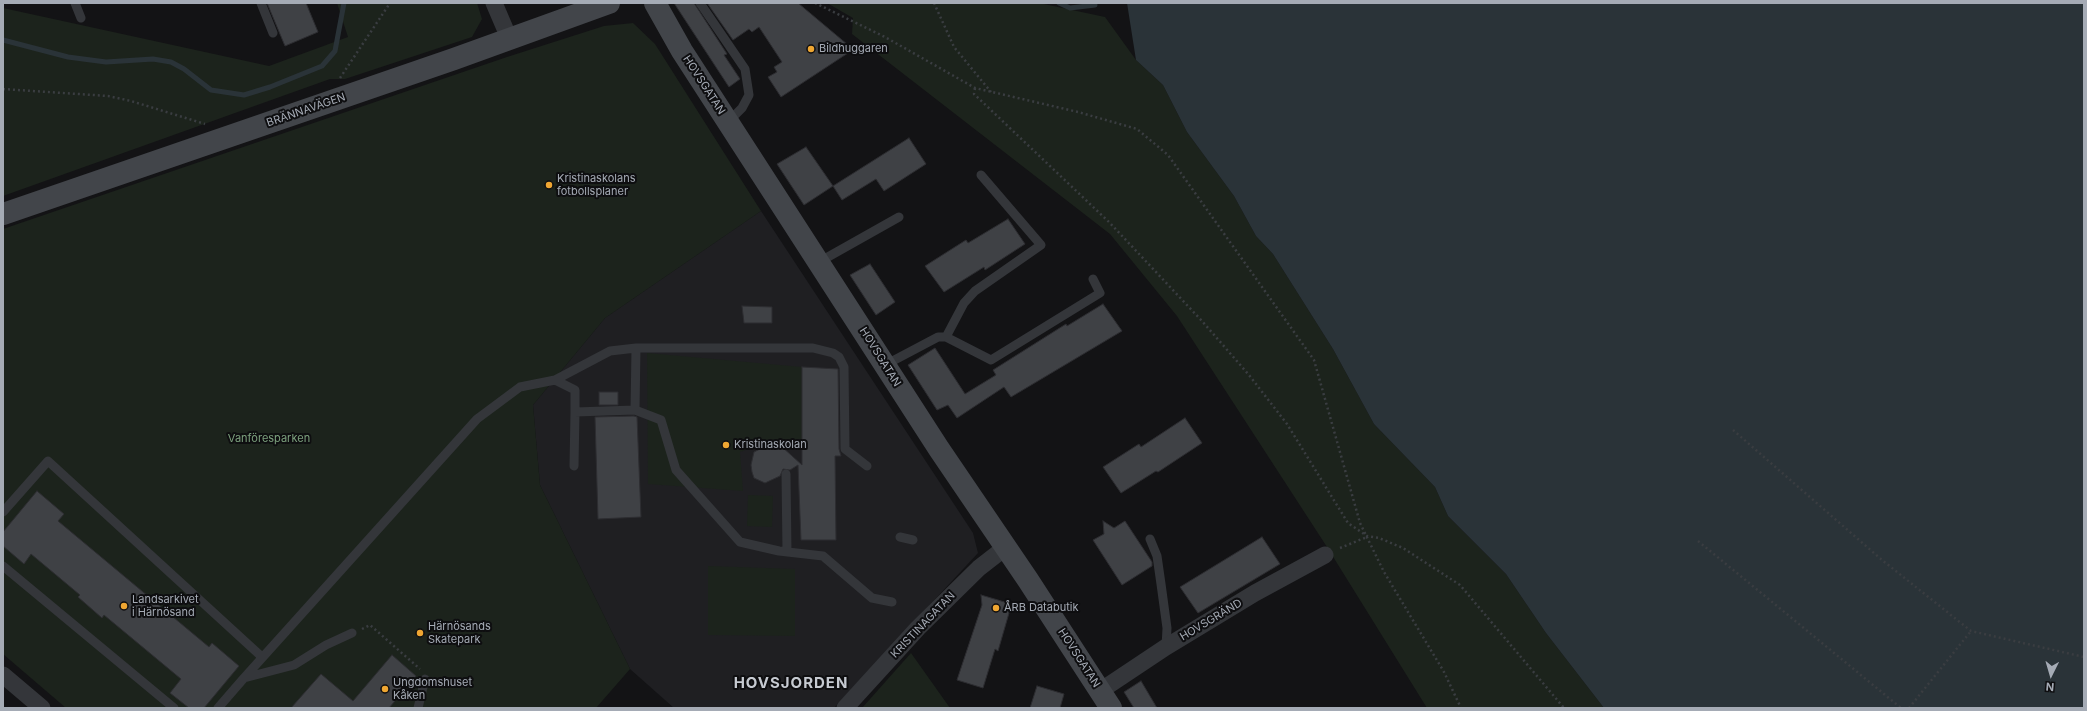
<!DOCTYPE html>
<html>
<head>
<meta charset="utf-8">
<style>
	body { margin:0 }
	#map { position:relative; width:2087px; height:711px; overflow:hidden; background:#131315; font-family:Inter,sans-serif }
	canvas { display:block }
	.frame { position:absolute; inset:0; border:4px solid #a5abb5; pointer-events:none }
	.north { position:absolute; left:2031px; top:655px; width:40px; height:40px; -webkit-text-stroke:3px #0e0e10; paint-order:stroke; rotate:185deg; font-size:11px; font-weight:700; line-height:16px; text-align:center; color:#a5abb5 }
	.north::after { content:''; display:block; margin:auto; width:14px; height:18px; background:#a5abb5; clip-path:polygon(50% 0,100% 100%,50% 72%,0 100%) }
</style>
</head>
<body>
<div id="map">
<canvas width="2087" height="711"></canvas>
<div class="frame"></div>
<div class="north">N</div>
</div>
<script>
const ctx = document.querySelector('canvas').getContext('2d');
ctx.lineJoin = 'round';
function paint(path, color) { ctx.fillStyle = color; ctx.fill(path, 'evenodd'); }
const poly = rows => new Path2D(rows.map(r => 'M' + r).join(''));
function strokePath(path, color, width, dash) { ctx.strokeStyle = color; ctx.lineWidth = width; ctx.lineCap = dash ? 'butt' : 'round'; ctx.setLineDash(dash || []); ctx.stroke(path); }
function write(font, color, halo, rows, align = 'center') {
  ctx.font = font + ' Inter,sans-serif'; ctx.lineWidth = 4; ctx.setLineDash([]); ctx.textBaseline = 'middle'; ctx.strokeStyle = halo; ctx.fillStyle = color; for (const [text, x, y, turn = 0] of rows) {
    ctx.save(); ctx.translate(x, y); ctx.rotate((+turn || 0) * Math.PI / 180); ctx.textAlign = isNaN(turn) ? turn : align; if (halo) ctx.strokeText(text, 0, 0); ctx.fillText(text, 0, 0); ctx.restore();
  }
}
paint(poly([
	[761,211,973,533,978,553,834,708,674,708,630,669,540,485,533,405,605,318]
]), '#1f1f22');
paint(poly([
	[337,3,477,3,482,19,472,37,345,79,330,79,3,196,3,8,269,66,348,37],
	[827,3,1039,3,1105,17,1136,60,1163,85,1187,132,1234,196,1256,236,1273,254,1333,349,1374,424,1435,487,1448,516,1506,574,1546,633,1604,708,1427,708,1327,547,1177,316,1110,234,852,34,853,18],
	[633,23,655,44,761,211,605,318,533,405,540,485,630,669,596,708,66,708,3,654,3,229,507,57,604,26],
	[647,353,802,367,802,439,768,442,740,452,743,491,648,484],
	[748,495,773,496,772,527,747,526],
	[708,566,795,569,795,636,708,635],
	[911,653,950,708,862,708]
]), '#1c231c');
paint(poly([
	[1127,3,2084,3,2084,708,1604,708,1546,633,1506,574,1448,516,1435,487,1374,424,1333,349,1273,254,1256,236,1234,196,1187,132,1163,85,1136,60]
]), '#2a3338');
strokePath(poly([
	[1059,3,1070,8,1095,5,1094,3],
	[3,40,68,57,106,62,153,59,171,62,184,69,211,90,244,95,270,87,322,66,335,51,344,3]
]), '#2a3338', 5);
const building = poly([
	[267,3,306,3,318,32,285,46,267,3],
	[674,3,694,3,727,54,724,55,740,79,729,87,674,3],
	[707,3,798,3,848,45,848,53,781,97,768,77,777,72,774,67,782,62,759,27,752,32,749,29,733,40,707,3],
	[909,138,926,164,884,191,876,179,842,200,833,186,909,138],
	[806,147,833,186,804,205,777,164,806,147],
	[1008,219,1025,244,985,270,984,267,944,292,925,266,966,240,968,243,1008,219],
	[870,264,895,302,876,315,850,275,870,264],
	[1103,304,1122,331,1011,397,1004,387,957,418,948,405,937,410,908,365,935,348,965,394,996,375,993,370,1066,324,1067,326,1103,304],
	[742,306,772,307,772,323,744,323,742,306],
	[802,367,838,369,839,449,841,456,835,456,836,540,801,540,798,465,790,470,783,469,780,476,765,483,754,478,752,472,751,465,754,452,768,445,775,444,781,446,802,465,802,367],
	[599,392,618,392,618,405,599,405,599,392],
	[634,416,637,417,641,517,598,519,595,417,634,416],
	[1185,418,1202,443,1158,472,1156,471,1121,493,1103,467,1139,444,1141,447,1185,418],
	[37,491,64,514,58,521,209,647,212,643,239,666,204,708,189,708,170,693,181,679,104,615,102,618,78,597,80,595,31,554,24,564,3,546,3,532,37,491],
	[1103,521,1114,528,1125,521,1152,562,1152,566,1122,585,1093,540,1104,534,1103,521],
	[1262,537,1280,564,1198,613,1180,587,1262,537],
	[981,595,1008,603,1009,613,998,651,995,649,983,688,957,680,982,605,981,595],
	[392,655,416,676,389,708,291,708,321,674,353,701,392,655],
	[1141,681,1157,708,1134,708,1124,692,1141,681],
	[1037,686,1064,694,1060,708,1030,708,1037,686]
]);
paint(building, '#3f4145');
strokePath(building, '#2d2d31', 1);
strokePath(poly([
	[815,3,885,37,975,88,1078,112,1137,129,1168,155,1314,360,1360,523,1384,572,1444,672,1461,708],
	[934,3,954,47,991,92],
	[340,78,390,3],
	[975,88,974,94,1109,222,1202,321,1249,375,1287,424,1348,523,1367,536,1379,538,1403,548,1460,585,1564,708],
	[3,89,108,96,131,101,205,124],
	[1733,430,1882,560,1971,631,2084,657],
	[1698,541,1901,708],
	[1340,548,1367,537],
	[362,629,370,625,420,669],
	[1909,708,1971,631]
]), '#3a3d41', 2.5, [2, 3]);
strokePath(poly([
	[75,3,81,18],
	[261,3,273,33],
	[700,3,745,69,749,95,742,108,728,122],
	[819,262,899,217],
	[946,337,964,303,975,291,1041,245,981,175],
	[636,348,635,410,661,420,676,470,740,542,779,551,823,556,872,598,892,602],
	[885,365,938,337,946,337,991,360,1100,293,1093,279],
	[555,380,575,390,575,412],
	[574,466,575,412,635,410],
	[786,474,787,552],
	[3,512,48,461,262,657],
	[900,537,913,540],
	[1150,539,1157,556,1161,584,1167,628,1166,647],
	[3,566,174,708],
	[244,678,477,419,520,387,555,380,610,351,636,348,813,348,833,353,839,357,844,367,845,449,867,466],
	[218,708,244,678,294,665,326,645,352,633],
	[418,708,425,679]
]), '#34363a', 9);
strokePath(poly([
	[494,3,509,38],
	[3,675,42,708],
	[1100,691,1166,647,1255,593,1325,555],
	[845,708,918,628,979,568,1006,547]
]), '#34363a', 17);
strokePath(poly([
	[655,3,682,51,766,181,939,449,1028,580,1111,708],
	[3,214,454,59,609,3]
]), '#42454a', 22);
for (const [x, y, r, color] of [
	[811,49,4,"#efa632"],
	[549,185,4,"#efa632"],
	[726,445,4,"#efa632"],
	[124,606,4,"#efa632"],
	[996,608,4,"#efa632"],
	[420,633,4,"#efa632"],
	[385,689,4,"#efa632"]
]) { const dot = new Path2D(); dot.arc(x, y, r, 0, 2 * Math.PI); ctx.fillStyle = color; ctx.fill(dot); strokePath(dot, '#0e0e10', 1.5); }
write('11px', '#a5abb5', '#0e0e10', [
	["Bildhuggaren",819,49],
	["Kristinaskolans",557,179],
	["fotbollsplaner",557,192],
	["Kristinaskolan",734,445],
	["Landsarkivet",132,600],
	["i Härnösand",132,613],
	["ÅRB Databutik",1004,608],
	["Härnösands",428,627],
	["Skatepark",428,640],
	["Ungdomshuset",393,683],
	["Kåken",393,696]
], 'left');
write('11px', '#a5abb5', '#0e0e10', [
	["HOVSGATAN",704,85,57],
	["BRÄNNAVÄGEN",306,110,-19],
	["HOVSGATAN",880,357,58],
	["HOVSGRÄND",1211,620,-31],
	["KRISTINAGATAN",923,625,-46],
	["HOVSGATAN",1079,658,57]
]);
write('11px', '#7ca07d', '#0e0e10', [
	["Vanföresparken",269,439]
]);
ctx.letterSpacing = '1px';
write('bold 15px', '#c6cad1', '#0e0e10', [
	["HOVSJORDEN",791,683]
]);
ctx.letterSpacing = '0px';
</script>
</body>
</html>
